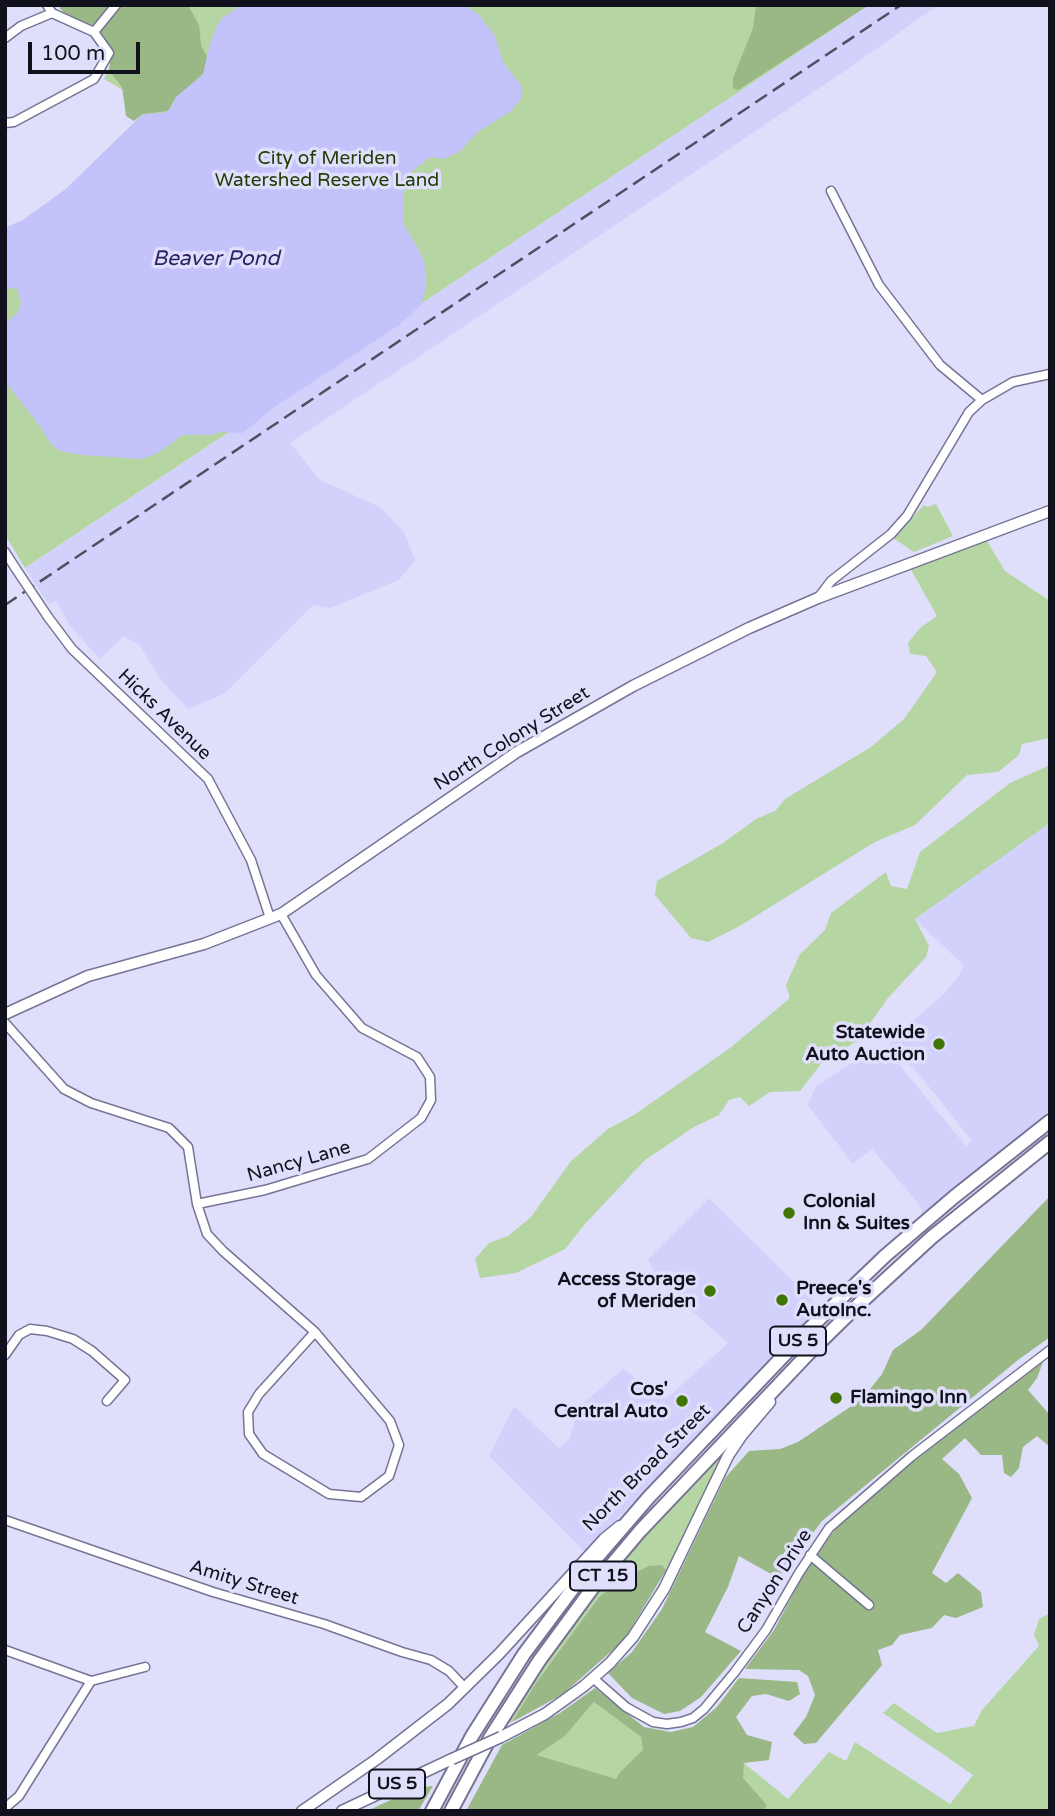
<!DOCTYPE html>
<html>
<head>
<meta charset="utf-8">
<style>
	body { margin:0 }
	#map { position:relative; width:1055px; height:1816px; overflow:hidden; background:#dfdffc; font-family:"Varela Round",sans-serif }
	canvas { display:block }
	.frame { position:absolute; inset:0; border:7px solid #11111d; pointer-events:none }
	.scale { position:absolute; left:28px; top:42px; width:112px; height:32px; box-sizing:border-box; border:4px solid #11111d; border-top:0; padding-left:9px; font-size:21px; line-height:24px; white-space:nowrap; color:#11111d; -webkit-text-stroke:5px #dfdffc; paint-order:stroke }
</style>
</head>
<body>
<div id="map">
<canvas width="1055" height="1816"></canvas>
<div class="frame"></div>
<div class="scale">100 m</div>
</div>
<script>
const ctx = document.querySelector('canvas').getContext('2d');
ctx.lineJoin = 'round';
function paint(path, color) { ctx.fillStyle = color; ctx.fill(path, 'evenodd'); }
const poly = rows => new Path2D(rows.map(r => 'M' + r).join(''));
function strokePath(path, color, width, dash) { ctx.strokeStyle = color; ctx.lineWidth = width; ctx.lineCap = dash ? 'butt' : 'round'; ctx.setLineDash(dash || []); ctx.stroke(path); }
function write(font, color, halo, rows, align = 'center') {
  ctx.font = font + ' "Varela Round",sans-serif'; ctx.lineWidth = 7; ctx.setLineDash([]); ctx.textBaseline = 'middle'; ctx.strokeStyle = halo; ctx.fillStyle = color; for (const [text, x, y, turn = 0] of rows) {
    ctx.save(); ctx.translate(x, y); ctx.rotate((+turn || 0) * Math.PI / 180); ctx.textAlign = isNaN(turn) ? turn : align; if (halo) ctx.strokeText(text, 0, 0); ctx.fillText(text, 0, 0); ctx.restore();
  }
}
paint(poly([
	[869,5,938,5,848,69,290,443,320,480,380,507,404,532,415,560,399,580,330,608,313,605,224,694,188,709,161,680,140,646,124,636,100,659,70,626,56,601,49,605,25,568,229,432,243,433,275,407,395,328,422,303],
	[1050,823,1050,1110,921,1217,922,1208,872,1149,853,1164,808,1105,816,1086,877,1047,897,1062,966,1146,972,1141,919,1074,889,1045,897,1034,943,995,960,974,963,965,915,919],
	[709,1198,822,1310,585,1552,489,1456,514,1406,559,1448,569,1440,580,1406,623,1369,666,1399,728,1343,659,1282,648,1259]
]), '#d2d1fc');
paint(poly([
	[58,5,869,5,25,568,5,535,5,228,23,220,66,189,143,114,144,102,104,79,110,66,111,55,107,41,102,33,90,24,75,20,63,13],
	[936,504,953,536,914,552,893,538,924,505,927,507],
	[987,541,1005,571,1050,601,1050,738,1022,744,1019,755,998,772,967,775,915,825,875,842,738,927,708,942,691,938,655,895,657,881,723,843,756,819,775,811,785,799,871,747,904,719,937,672,926,656,910,654,908,643,920,628,937,616,910,568],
	[1050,765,1050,823,915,919,929,946,926,957,888,998,866,1029,863,1038,824,1060,800,1091,770,1092,749,1106,740,1097,729,1100,719,1115,694,1127,645,1160,585,1224,565,1249,516,1273,480,1278,475,1259,489,1243,508,1236,531,1217,571,1161,608,1129,634,1115,730,1048,790,998,786,985,800,954,825,930,831,913,886,872,891,886,907,889,920,852,1010,783],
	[718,1458,722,1460,666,1570,662,1565,649,1566,623,1578,599,1597,536,1683,512,1722,506,1724,571,1626,612,1572,678,1498],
	[1050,1613,1050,1811,764,1811,767,1805,742,1778,744,1763,788,1799,829,1752,846,1761,855,1742,950,1804,973,1775,883,1713,894,1703,937,1733,974,1726,982,1710,1039,1646,1034,1635,1039,1619],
	[594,1702,641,1737,644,1750,621,1771,617,1780,537,1755,565,1736]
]), '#b5d5a2');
paint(poly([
	[58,5,188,5,199,25,201,45,208,59,204,72,196,83,176,97,168,111,143,114,134,121,126,116,122,87,109,71,111,55,104,36,90,24,68,17],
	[756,5,869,5,738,90,733,88,733,78,753,28],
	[1050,1196,1050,1337,1018,1360,822,1521,778,1578,739,1556,728,1587,705,1632,741,1651,701,1697,680,1711,664,1714,632,1698,608,1673,632,1652,662,1609,725,1478,749,1451,780,1449,798,1442,862,1399,882,1374,893,1350,921,1330],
	[1043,1362,1037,1378,1028,1390,1050,1415,1050,1447,1037,1436,1023,1447,1019,1468,1011,1477,1004,1473,1002,1455,981,1455,965,1438,942,1459,959,1474,972,1498,932,1573,946,1583,958,1573,981,1592,983,1607,956,1618,944,1615,932,1628,900,1635,892,1645,878,1650,882,1665,816,1743,804,1744,793,1734,806,1717,815,1695,808,1676,799,1670,745,1669,774,1630,814,1555,841,1523,906,1467,980,1408],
	[662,1565,666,1570,624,1640,563,1694,512,1722,536,1683,599,1597,623,1578,649,1566],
	[739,1678,797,1682,800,1694,789,1701,766,1694,752,1696,736,1717,747,1735,772,1742,769,1760,744,1763,743,1778,767,1805,764,1811,466,1811,502,1745,560,1713,595,1688,644,1727,671,1732,693,1727,717,1707],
	[594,1702,641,1737,643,1750,621,1771,616,1779,537,1755,565,1736],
	[433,1786,418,1811,367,1811,416,1788]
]), '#99b885');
paint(poly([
	[241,5,465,5,479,15,495,36,503,62,521,85,521,99,511,111,478,132,459,152,444,159,430,157,411,172,403,192,403,223,423,258,426,272,426,288,421,305,398,326,275,407,243,433,220,432,212,435,182,435,160,452,142,459,82,455,60,451,52,445,39,425,5,381,5,324,18,312,21,303,17,288,5,289,5,228,23,220,66,189,143,114,163,113,170,109,176,97,203,74,211,40,220,20]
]), '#c4c2fb');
const minor = poly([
	[94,32,116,5],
	[5,38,21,26,52,13],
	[5,123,14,122,94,79,109,53,94,32,52,13,47,5],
	[831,191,879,285,940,365,982,400],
	[5,552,16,569],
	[818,598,831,581,891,534,907,516,969,412,982,400,1013,382,1050,374],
	[48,617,72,649,208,779,251,860,270,918],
	[5,1023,64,1089,91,1103,169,1128,188,1147,197,1204,207,1234,223,1251,315,1332,390,1421,399,1445,389,1476,361,1497,329,1494,263,1454,249,1434,248,1412,259,1394,315,1332],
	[197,1204,265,1190,368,1159,421,1118,431,1100,430,1077,417,1057,362,1028,316,975,281,914],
	[5,1355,19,1335,30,1329,47,1331,73,1339,92,1351,125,1380,107,1401],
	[5,1520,213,1592,324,1624,402,1652,431,1660,449,1671,465,1688],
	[810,1555,869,1605],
	[5,1650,91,1681,145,1667],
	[594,1679,626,1707,653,1722,667,1724,681,1722,693,1718,704,1709,734,1673,766,1630,799,1573,829,1528,912,1456,1050,1350],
	[5,1808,19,1796,91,1681]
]);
const major = poly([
	[5,1014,88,976,204,944,281,914,517,752,633,686,749,628,818,598,1050,511],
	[501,1737,545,1714,584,1686,610,1663,633,1637,664,1589,728,1456,742,1435,770,1402],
	[302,1811,377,1759,448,1704,499,1654,604,1539,620,1526],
	[342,1811,452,1759]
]);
const highway = poly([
	[432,1811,472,1736,524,1654,592,1563,649,1497,808,1330,885,1256,954,1197,1050,1121],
	[451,1811,490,1738,539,1661,597,1582,640,1531,808,1354,859,1304,932,1237,1050,1142]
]);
strokePath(minor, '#757494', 11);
strokePath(major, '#757494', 13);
strokePath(highway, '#757494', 16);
strokePath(minor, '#fff', 8);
strokePath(major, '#fff', 10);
strokePath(highway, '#fff', 12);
strokePath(poly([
	[5,605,901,5]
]), '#4f4f61', 2.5, [14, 7]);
const minorBridge = poly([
	[16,569,48,617]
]);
const majorBridge = poly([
	[452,1759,501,1737]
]);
strokePath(minorBridge, '#757494', 11, []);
strokePath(majorBridge, '#757494', 13, []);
strokePath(minorBridge, '#fff', 8);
strokePath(majorBridge, '#fff', 10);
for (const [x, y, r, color] of [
	[939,1044,7,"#417604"],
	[789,1213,7,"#417604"],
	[710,1291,7,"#417604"],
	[782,1300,7,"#417604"],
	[836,1398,7,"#417604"],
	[682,1401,7,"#417604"]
]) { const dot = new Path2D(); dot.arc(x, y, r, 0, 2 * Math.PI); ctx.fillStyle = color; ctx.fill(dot); strokePath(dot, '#dfdffc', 2.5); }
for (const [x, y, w] of [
	[798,1341,56],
	[603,1576,66],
	[397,1784,56]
]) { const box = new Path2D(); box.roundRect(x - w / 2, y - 14.5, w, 29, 5); ctx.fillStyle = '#dfdffc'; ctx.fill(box); strokePath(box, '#11111d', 2); }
write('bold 18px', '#11111d', null, [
	["US 5",798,1341],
	["CT 15",603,1576],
	["US 5",397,1784]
]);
write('19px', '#213e06', '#dfdffc', [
	["City of Meriden",327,159],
	["Watershed Reserve Land",327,181]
]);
write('19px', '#11111d', '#dfdffc', [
	["Hicks Avenue",164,715,44],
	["North Colony Street",512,739,-32],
	["Nancy Lane",299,1162,-16],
	["North Broad Street",647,1468,-45],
	["Canyon Drive",775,1582,-57],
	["Amity Street",244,1583,17]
]);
write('bold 19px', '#11111d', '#dfdffc', [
	["Statewide",925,1033],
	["Auto Auction",925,1055],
	["Colonial",803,1202,"left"],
	["Inn & Suites",803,1224,"left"],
	["Access Storage",696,1280],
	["of Meriden",696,1302],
	["Preece's",796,1289,"left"],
	["AutoInc.",796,1311,"left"],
	["Cos'",668,1390],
	["Central Auto",668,1412],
	["Flamingo Inn",850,1398,"left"]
], 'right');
write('italic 21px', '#2d2262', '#dfdffc', [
	["Beaver Pond",216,259]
]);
</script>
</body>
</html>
